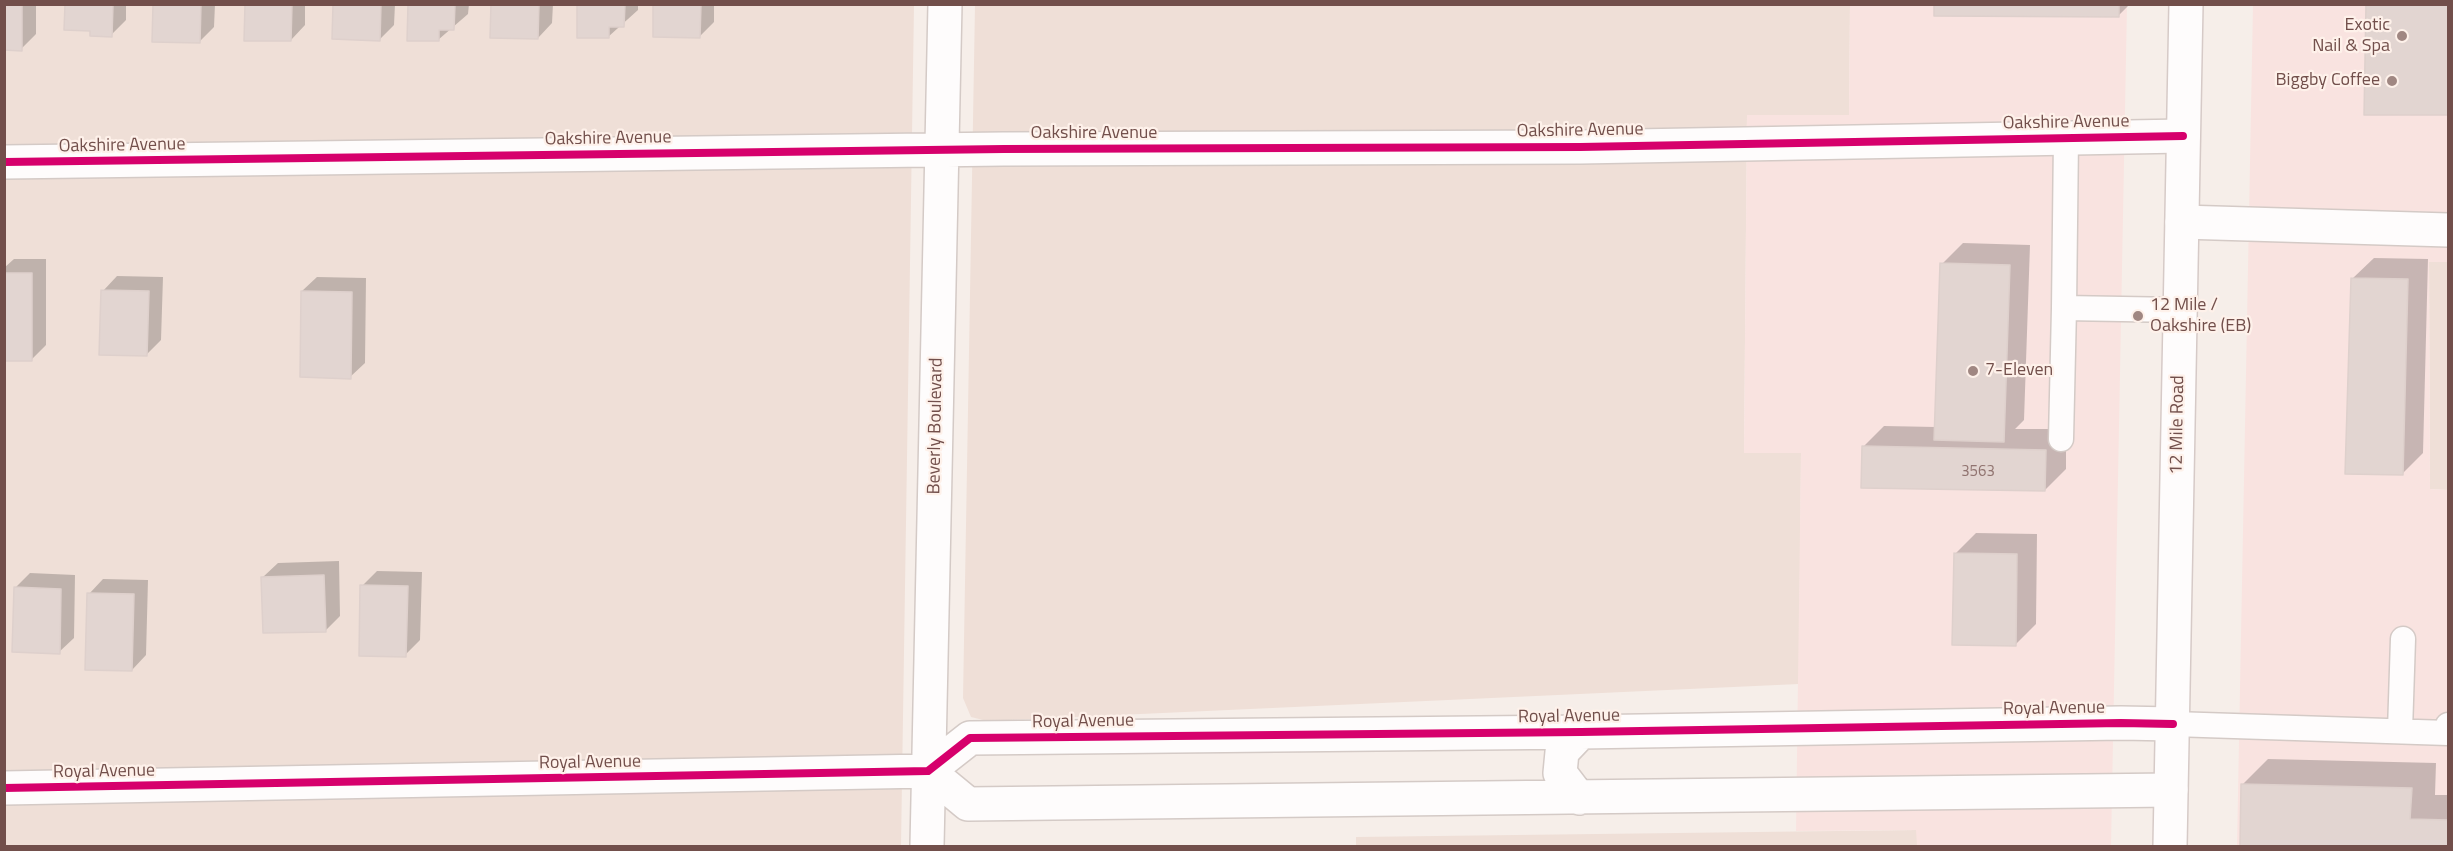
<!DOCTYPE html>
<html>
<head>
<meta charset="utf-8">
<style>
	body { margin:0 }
	#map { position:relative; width:2453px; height:851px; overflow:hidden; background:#f6eee9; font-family:"Titillium Web",sans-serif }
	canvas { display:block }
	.frame { position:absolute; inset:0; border:6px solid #724f4b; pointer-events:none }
</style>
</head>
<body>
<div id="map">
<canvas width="2453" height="851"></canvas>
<div class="frame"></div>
</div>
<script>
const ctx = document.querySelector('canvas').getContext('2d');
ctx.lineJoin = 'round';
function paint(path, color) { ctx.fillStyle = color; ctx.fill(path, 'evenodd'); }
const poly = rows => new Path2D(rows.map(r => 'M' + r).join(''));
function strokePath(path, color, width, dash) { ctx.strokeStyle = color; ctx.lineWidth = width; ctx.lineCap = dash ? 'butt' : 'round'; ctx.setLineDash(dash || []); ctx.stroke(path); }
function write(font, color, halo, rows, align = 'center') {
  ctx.font = font + ' "Titillium Web",sans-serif'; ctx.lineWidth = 4.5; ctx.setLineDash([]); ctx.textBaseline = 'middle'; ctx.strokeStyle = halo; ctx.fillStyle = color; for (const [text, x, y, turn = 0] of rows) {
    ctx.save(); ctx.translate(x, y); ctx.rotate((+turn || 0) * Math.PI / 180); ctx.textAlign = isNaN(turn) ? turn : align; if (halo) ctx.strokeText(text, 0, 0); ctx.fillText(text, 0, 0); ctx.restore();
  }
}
paint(poly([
	[5,5,914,5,901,846,5,846],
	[975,5,1850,5,1849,115,1747,116,1744,453,1801,452,1799,684,987,721,971,717,963,698],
	[2429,262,2448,262,2448,490,2430,489],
	[1917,830,1917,846,1356,846,1356,837]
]), '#efdfd7');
paint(poly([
	[1850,5,2127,5,2111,846,1917,846,1916,830,1796,831,1801,453,1744,453,1747,115,1849,115],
	[2253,5,2448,5,2448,262,2429,262,2430,489,2448,490,2448,846,2237,846]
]), '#f9e3e0');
paint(poly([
	[4,4,36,4,36,34,21,49],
	[66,4,126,4,126,20,111,35,92,29],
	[155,4,215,4,214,27,199,42],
	[246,4,305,4,305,25,291,40],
	[335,4,395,4,394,25,380,39],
	[409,4,469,4,468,14,438,40],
	[493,4,553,4,552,23,538,38],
	[579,4,638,4,638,10,608,37],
	[655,4,714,4,714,22,699,37],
	[1936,4,2130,4,2118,16],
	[2367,4,2448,4,2448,113,2365,113],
	[1963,243,2030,245,2024,420,2015,429,2066,429,2066,469,2045,490,1863,447,1884,426,1936,427,1942,264],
	[2374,258,2428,259,2423,453,2402,474,2353,278],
	[14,259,46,259,46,345,32,359,4,360,4,268],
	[117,276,163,277,161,340,146,355,103,291],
	[317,277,366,278,365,363,350,377,302,291],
	[1976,533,2037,534,2036,624,2015,645,1955,554],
	[339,561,340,616,325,631,263,577,278,563],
	[377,571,422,572,420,640,405,655,362,586],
	[30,573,75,575,74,638,59,652,15,588],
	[103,579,148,580,146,655,132,670,89,594],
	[2268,759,2436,763,2435,795,2448,795,2448,846,2241,846,2243,784]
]), '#0003');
const building = poly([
	[4,4,22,4,22,51,4,50,4,4],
	[65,4,113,4,112,37,90,36,90,31,64,30,65,4],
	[153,4,201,4,200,43,152,42,153,4],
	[245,4,292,4,291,41,244,41,245,4],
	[333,4,381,4,380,41,332,39,333,4],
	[408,4,455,4,454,30,439,30,439,41,407,41,408,4],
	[491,4,539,4,538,39,490,38,491,4],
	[577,4,625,4,624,27,609,27,609,38,577,38,577,4],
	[653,4,701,4,700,38,653,37,653,4],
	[1934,4,2119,4,2119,17,1934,16,1934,4],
	[2366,4,2448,4,2448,115,2364,115,2366,4],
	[1940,263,2010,265,2004,442,1934,440,1940,263],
	[4,273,32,273,32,361,4,361,4,273],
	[2351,278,2408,279,2403,475,2345,474,2351,278],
	[101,290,149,291,147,356,99,355,101,290],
	[301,291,352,292,351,379,300,377,301,291],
	[1862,446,2046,450,2045,491,1861,488,1862,446],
	[1954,553,2017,554,2016,646,1952,645,1954,553],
	[324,575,326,632,263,633,261,577,324,575],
	[360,585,408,586,406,657,359,656,360,585],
	[14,587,61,589,60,654,12,652,14,587],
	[87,593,134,594,132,671,85,670,87,593],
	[2241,784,2412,788,2410,819,2448,820,2448,846,2240,846,2241,784]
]);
paint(building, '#e2d5d1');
strokePath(building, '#ded0cc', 1.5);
const lane = poly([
	[2066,138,2064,308,2180,310],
	[2061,439,2064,308],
	[2173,724,2448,733,2448,725],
	[2400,731,2403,639]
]);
const street = poly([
	[4,162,1004,149,1580,147,2183,136],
	[2182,222,2448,230],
	[928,771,968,804,2171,790],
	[4,788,928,771,970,738,1581,732,2121,723,2173,724],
	[1579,798,1560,773,1562,752,1581,732],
	[927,846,945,4]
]);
const secondary = poly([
	[2170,846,2186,4]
]);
strokePath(lane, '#d4cac6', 27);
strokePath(street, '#d4cac6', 36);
strokePath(secondary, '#d6cac7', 36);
strokePath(lane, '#fefcfc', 24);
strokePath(street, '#fefcfc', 33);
strokePath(secondary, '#fefcfc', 33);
strokePath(poly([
	[4,162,1004,149,1580,147,2183,136],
	[4,788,928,771,970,738,1581,732,2121,723,2173,724]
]), '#d6006c', 8);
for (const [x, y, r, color] of [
	[2402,36,6,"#a08782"],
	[2392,81,6,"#a08782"],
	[2138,316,6,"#a08782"],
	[1973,371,6,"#a08782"]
]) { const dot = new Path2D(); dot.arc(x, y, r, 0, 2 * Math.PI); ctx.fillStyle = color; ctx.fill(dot); strokePath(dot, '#fef1ea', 2); }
write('15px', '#90736f', null, [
	["3563",1978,472]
]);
write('18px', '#724f4b', '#fef1ea', [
	["Exotic",2390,26],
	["Nail & Spa",2390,47],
	["Biggby Coffee",2380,81],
	["12 Mile /",2150,306,"left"],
	["Oakshire (EB)",2150,327,"left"],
	["7-Eleven",1985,371,"left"]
], 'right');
write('18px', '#724f4b', '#fef1ea', [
	["Oakshire Avenue",2066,123,-1],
	["Oakshire Avenue",1580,131,-1],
	["Oakshire Avenue",1094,134],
	["Oakshire Avenue",608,139,-1],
	["Oakshire Avenue",122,146,-1],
	["12 Mile Road",2178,425,-89],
	["Beverly Boulevard",936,426,-89],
	["Royal Avenue",2054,709,-1],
	["Royal Avenue",1569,717,-1],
	["Royal Avenue",1083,722,-1],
	["Royal Avenue",590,763,-1],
	["Royal Avenue",104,772,-1]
]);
</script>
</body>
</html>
